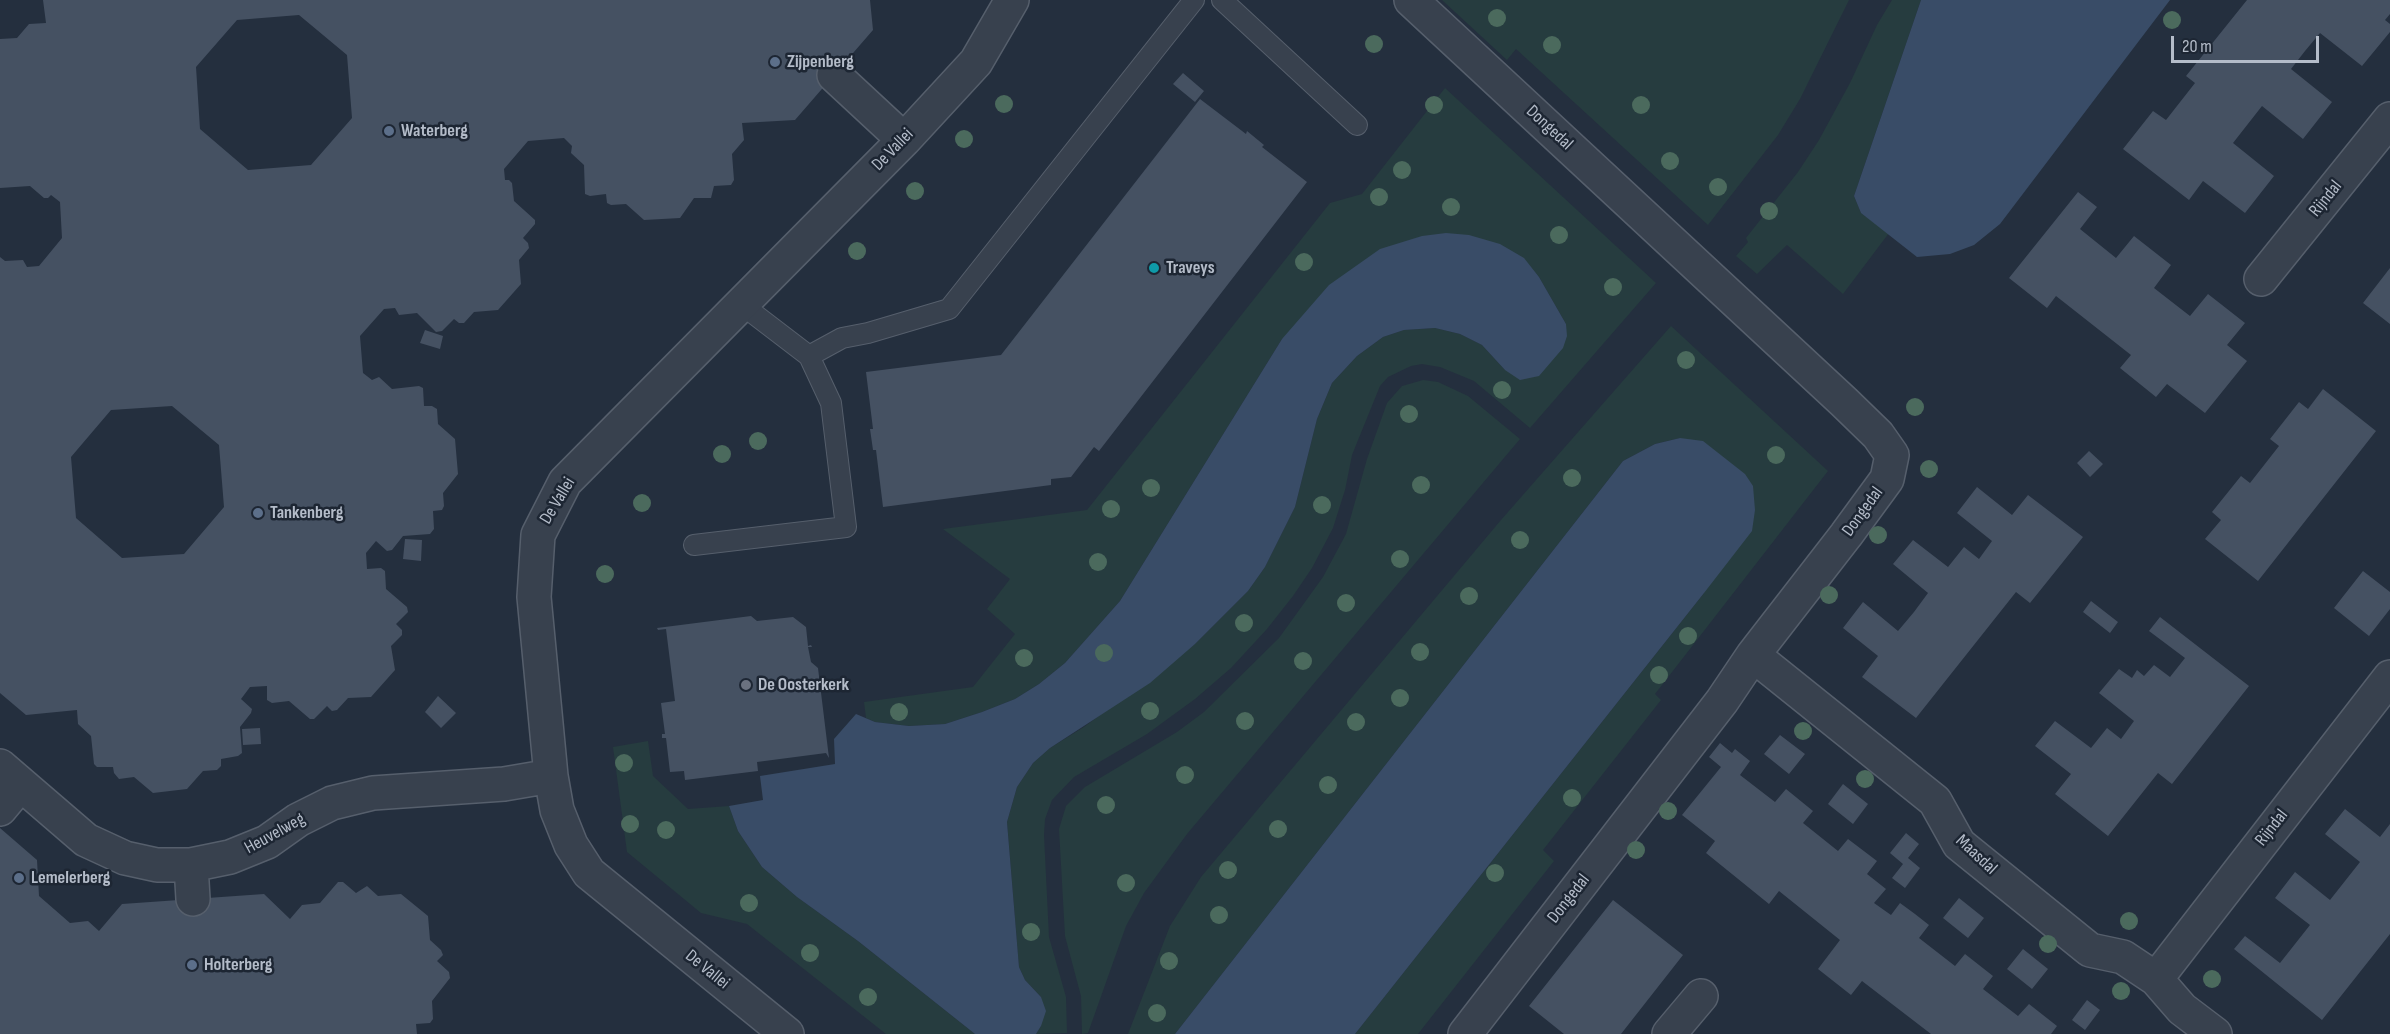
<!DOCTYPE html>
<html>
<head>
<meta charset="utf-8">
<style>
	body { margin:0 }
	#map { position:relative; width:2390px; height:1034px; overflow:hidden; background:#242f3e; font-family:"Sofia Sans Condensed",sans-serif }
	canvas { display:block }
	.scale { position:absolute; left:2171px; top:36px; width:148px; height:27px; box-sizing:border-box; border:3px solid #b4bcc9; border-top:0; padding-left:8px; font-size:18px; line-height:21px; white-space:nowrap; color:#b4bcc9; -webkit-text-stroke:4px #1d2633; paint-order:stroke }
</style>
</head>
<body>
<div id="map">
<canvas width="2390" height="1034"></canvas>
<div class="scale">20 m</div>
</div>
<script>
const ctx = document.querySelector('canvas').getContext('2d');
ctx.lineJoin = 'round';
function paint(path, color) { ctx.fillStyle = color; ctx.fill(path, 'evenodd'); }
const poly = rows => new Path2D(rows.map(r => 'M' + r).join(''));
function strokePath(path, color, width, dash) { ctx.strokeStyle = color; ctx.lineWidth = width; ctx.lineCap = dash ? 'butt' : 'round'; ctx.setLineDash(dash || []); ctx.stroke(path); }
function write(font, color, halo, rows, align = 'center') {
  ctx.font = font + ' "Sofia Sans Condensed",sans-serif'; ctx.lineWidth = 5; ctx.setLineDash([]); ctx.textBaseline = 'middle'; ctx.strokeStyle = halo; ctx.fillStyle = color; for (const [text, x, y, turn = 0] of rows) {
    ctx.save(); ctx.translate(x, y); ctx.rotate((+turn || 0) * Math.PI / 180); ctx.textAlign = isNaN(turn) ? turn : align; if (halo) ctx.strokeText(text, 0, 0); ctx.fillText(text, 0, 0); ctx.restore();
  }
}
paint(poly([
	[1442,0,1849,0,1800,99,1778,135,1708,225,1516,49,1507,60],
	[1892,0,1921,0,1854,196,1861,213,1889,233,1843,294,1787,245,1757,274,1736,256,1748,242,1746,238,1798,172,1819,140,1850,83,1877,25],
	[1445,88,1656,283,1530,428,1474,381,1440,367,1422,364,1411,366,1388,377,1380,386,1352,455,1345,490,1333,528,1312,568,1293,596,1267,629,1231,668,1195,699,1147,734,1074,777,1052,800,1045,819,1044,835,1049,937,1066,997,1067,1033,1036,1034,1041,1026,1041,997,1025,980,1019,967,1007,822,1017,787,1033,763,1050,748,1084,727,1195,644,1248,591,1265,567,1295,507,1317,419,1332,383,1357,356,1383,337,1404,330,1435,328,1460,334,1482,345,1505,370,1566,324,1539,277,1523,258,1282,339,1120,601,1065,663,1039,684,1015,699,982,712,945,724,909,726,875,722,866,718,864,702,973,687,1015,634,987,609,1010,579,943,529,1087,510,1330,203,1362,194],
	[1671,326,1828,471,1655,694,1661,700,1543,850,1554,861,1418,1034,1355,1034,1704,593,1680,438,1655,444,1623,461,1175,1034,1128,1034,1170,926,1201,877,1501,520],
	[1423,380,1438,382,1468,396,1520,439,1187,834,1144,893,1126,926,1088,1033,1082,1034,1081,996,1065,936,1059,829,1066,806,1085,787,1177,732,1204,712,1279,638,1323,577,1346,534,1367,459,1387,403,1402,386],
	[648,741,653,776,688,809,729,806,738,831,762,867,797,897,858,941,975,1034,886,1034,747,924,701,913,627,852,613,747]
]), '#263c3f');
paint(poly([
	[1921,0,2170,0,2000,224,1974,245,1950,254,1917,257,1861,213,1854,196],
	[1446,233,1469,235,1500,244,1524,258,1539,277,1566,324,1567,336,1563,348,1539,376,1520,380,1505,370,1482,345,1460,334,1435,328,1404,330,1383,337,1357,356,1332,383,1317,419,1295,507,1265,567,1248,591,1195,644,1150,683,1050,748,1033,763,1017,787,1007,822,1019,967,1025,980,1041,997,1046,1011,1041,1026,1036,1034,975,1034,858,941,797,897,762,867,738,831,729,806,763,800,760,776,835,764,834,739,856,714,875,722,909,726,945,724,982,712,1015,699,1039,684,1065,663,1120,601,1282,339,1329,285,1380,249,1422,236],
	[1680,438,1703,441,1745,474,1753,486,1755,510,1752,531,1704,593,1355,1034,1175,1034,1623,461,1655,444]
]), '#394c67');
paint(poly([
	[43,0,870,0,873,30,795,120,742,123,744,140,732,154,734,180,731,185,714,186,711,198,694,198,680,218,644,220,626,204,611,205,607,203,606,194,590,196,585,194,584,165,571,153,572,146,564,138,528,141,504,169,505,180,509,180,512,183,514,201,535,220,535,224,523,238,528,243,529,248,519,260,521,284,498,310,474,312,464,323,459,323,454,319,442,331,436,332,417,313,399,315,395,308,384,309,360,336,363,373,372,380,379,377,392,389,419,386,423,388,424,406,432,406,437,409,438,424,455,439,458,474,443,493,444,506,442,510,433,511,434,529,430,534,403,536,392,550,387,551,376,541,366,553,367,569,381,568,385,571,386,589,407,607,408,612,396,624,402,630,402,635,391,646,395,670,371,697,348,698,337,710,332,711,327,706,314,719,310,719,289,701,272,703,267,700,267,686,250,687,241,699,252,709,251,713,240,727,242,753,238,756,221,759,221,766,217,770,203,771,187,789,153,793,134,777,119,779,114,773,113,767,97,767,94,764,91,736,78,724,77,710,26,715,0,693,0,257,5,261,23,260,27,267,39,266,62,238,60,202,51,195,48,198,44,198,30,186,0,188,0,39,17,38,29,24,46,23],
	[299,15,347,55,352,118,311,165,248,170,200,129,196,67,237,20],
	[172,406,219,445,224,507,184,554,122,558,76,518,71,457,111,410],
	[2247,0,2390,0,2390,14,2385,20,2390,24,2390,32,2362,66,2320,33,2305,51,2291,69,2332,102,2303,139,2262,106,2233,143,2274,176,2245,213,2203,181,2189,200,2123,149,2153,111,2166,120,2195,83,2186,76],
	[1183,73,1204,91,1195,102,1173,84],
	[1200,99,1246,134,1247,131,1264,145,1262,147,1307,182,1099,451,1094,447,1071,477,1051,479,1051,485,883,507,876,450,873,450,870,429,873,429,866,372,1001,355],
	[2078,192,2097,207,2080,229,2116,258,2134,236,2171,265,2154,288,2190,316,2208,294,2245,323,2227,345,2247,361,2205,413,2167,384,2156,397,2120,368,2131,355,2056,296,2047,308,2009,278],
	[2390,268,2390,324,2363,303],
	[425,330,443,336,440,349,420,343],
	[2323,389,2376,431,2258,581,2205,539,2221,520,2212,512,2241,476,2250,483,2279,446,2270,439,2299,402,2308,409],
	[2089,451,2103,464,2090,477,2077,463],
	[1977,487,2012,515,2028,495,2083,537,2030,603,2016,592,1916,718,1862,677,1878,656,1843,628,1863,602,1898,631,1914,612,1928,593,1893,564,1913,540,1948,567,1964,547,1979,559,1992,541,1957,513],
	[405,539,422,540,421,561,403,559],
	[2363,571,2390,592,2390,609,2369,636,2334,608],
	[2091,601,2118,622,2110,633,2083,612],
	[751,616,757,621,793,617,806,627,808,646,811,645,812,647,808,647,811,662,818,668,829,758,826,753,757,762,758,771,685,780,684,771,670,772,666,738,662,738,662,734,665,734,661,703,675,701,666,629,658,630,657,628],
	[2160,617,2249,686,2172,784,2158,773,2108,836,2055,794,2071,774,2035,746,2055,721,2091,748,2107,728,2121,739,2134,721,2099,693,2119,669,2132,678,2137,670,2144,676,2154,665,2170,677,2185,658,2149,631],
	[438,696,456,713,441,728,425,712],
	[260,728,261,744,243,745,242,729],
	[1780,735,1805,754,1789,774,1764,754],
	[1720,743,1732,753,1735,749,1750,761,1740,775,1775,802,1786,789,1813,811,1803,823,1838,851,1848,839,1877,861,1867,874,1886,889,1874,903,1891,915,1900,903,1915,914,1929,925,1919,938,1955,966,1965,954,1993,976,1983,989,2018,1016,2029,1004,2057,1026,2051,1034,1931,1034,1862,981,1851,995,1818,969,1840,940,1779,891,1769,904,1706,853,1715,841,1682,815,1721,767,1709,757],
	[1843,784,1868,804,1853,824,1828,804],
	[2345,809,2380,837,2390,824,2390,934,2322,1020,2234,949,2245,936,2280,963,2310,925,2275,898,2295,872,2330,900,2360,862,2325,834],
	[0,828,37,860,39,896,70,923,88,921,99,931,122,904,264,894,290,919,302,905,320,903,338,882,343,882,356,893,367,886,378,896,401,894,428,916,430,940,441,950,443,955,437,961,449,972,450,978,432,1001,433,1019,430,1023,416,1024,417,1034,0,1034],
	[1906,833,1919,844,1908,858,1920,868,1905,888,1892,878,1903,864,1890,853],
	[1959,898,1984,918,1968,938,1943,918],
	[1613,900,1683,955,1621,1034,1564,1034,1529,1006],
	[2023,949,2048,969,2032,989,2007,969],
	[2087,1000,2100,1010,2085,1030,2072,1020]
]), '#455162');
const lane = poly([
	[1222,0,1357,125],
	[809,356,842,338,868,333,949,309,1194,0],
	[694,545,846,527,831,403,809,356,741,304]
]);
const street = poly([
	[1411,0,1844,402,1878,435,1892,455,1887,479,1846,535,1753,655,1722,701,1465,1034],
	[834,75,904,140],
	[2261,279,2390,119],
	[1753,655,1935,801,1959,844,2090,950,2123,957,2156,979,2182,1009,2215,1034],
	[0,766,86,840,125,858,157,865,191,865,230,857,267,842,298,820,332,803,373,793,504,784,551,776],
	[0,809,20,785],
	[191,865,193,899],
	[2156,979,2390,677],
	[787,1034,589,873,571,845,557,810,551,776,534,597,538,535,565,482,904,140,976,62,1012,0],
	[1669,1034,1701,996]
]);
strokePath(lane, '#565f6c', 22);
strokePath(street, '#565f6c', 36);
strokePath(lane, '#38414e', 20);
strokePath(street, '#38414e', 33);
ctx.fillStyle = '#4b6a5d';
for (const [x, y] of [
	[1497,18],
	[2172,20],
	[1374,44],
	[1552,45],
	[1004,104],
	[1434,105],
	[1641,105],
	[964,139],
	[1670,161],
	[1402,170],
	[1718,187],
	[915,191],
	[1379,197],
	[1451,207],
	[1769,211],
	[1559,235],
	[857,251],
	[1304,262],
	[1613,287],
	[1686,360],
	[1502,390],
	[1915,407],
	[1409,414],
	[758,441],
	[722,454],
	[1776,455],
	[1929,469],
	[1572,478],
	[1421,485],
	[1151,488],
	[642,503],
	[1322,505],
	[1111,509],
	[1878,535],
	[1520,540],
	[1400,559],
	[1098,562],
	[605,574],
	[1829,595],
	[1469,596],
	[1346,603],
	[1244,623],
	[1688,636],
	[1420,652],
	[1104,653],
	[1024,658],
	[1303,661],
	[1659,675],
	[1400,698],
	[1150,711],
	[899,712],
	[1245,721],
	[1356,722],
	[1803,731],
	[624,763],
	[1185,775],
	[1865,779],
	[1328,785],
	[1572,798],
	[1106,805],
	[1668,811],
	[630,824],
	[1278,829],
	[666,830],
	[1636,850],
	[1228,870],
	[1495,873],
	[1126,883],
	[749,903],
	[1219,915],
	[2129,921],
	[1031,932],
	[2048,944],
	[810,953],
	[1169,961],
	[2212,979],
	[2121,991],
	[868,997],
	[1157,1013]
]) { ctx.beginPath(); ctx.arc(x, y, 9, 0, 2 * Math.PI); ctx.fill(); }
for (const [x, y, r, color] of [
	[775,62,6,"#5c6f8a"],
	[389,131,6,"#5c6f8a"],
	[1154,268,6,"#0f9aa8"],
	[258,513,6,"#5c6f8a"],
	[746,685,6,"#6b7280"],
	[19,878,6,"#5c6f8a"],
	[192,965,6,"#5c6f8a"]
]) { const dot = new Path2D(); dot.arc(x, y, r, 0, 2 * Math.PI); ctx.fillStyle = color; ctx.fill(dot); strokePath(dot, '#1d2633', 2); }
write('bold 18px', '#b4bcc9', '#1d2633', [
	["Zijpenberg",787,62],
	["Waterberg",401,131],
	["Traveys",1166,268],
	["Tankenberg",270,513],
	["De Oosterkerk",758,685],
	["Lemelerberg",31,878],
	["Holterberg",204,965]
], 'left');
write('18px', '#b4bcc9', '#1d2633', [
	["Dongedal",1549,128,43],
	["De Vallei",893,150,-46],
	["Rijndal",2326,199,-51],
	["De Vallei",558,501,-59],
	["Dongedal",1863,512,-54],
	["Rijndal",2272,828,-52],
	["Heuvelweg",275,834,-29],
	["Maasdal",1976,855,43],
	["Dongedal",1569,899,-52],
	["De Vallei",707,970,39]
]);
</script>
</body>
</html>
